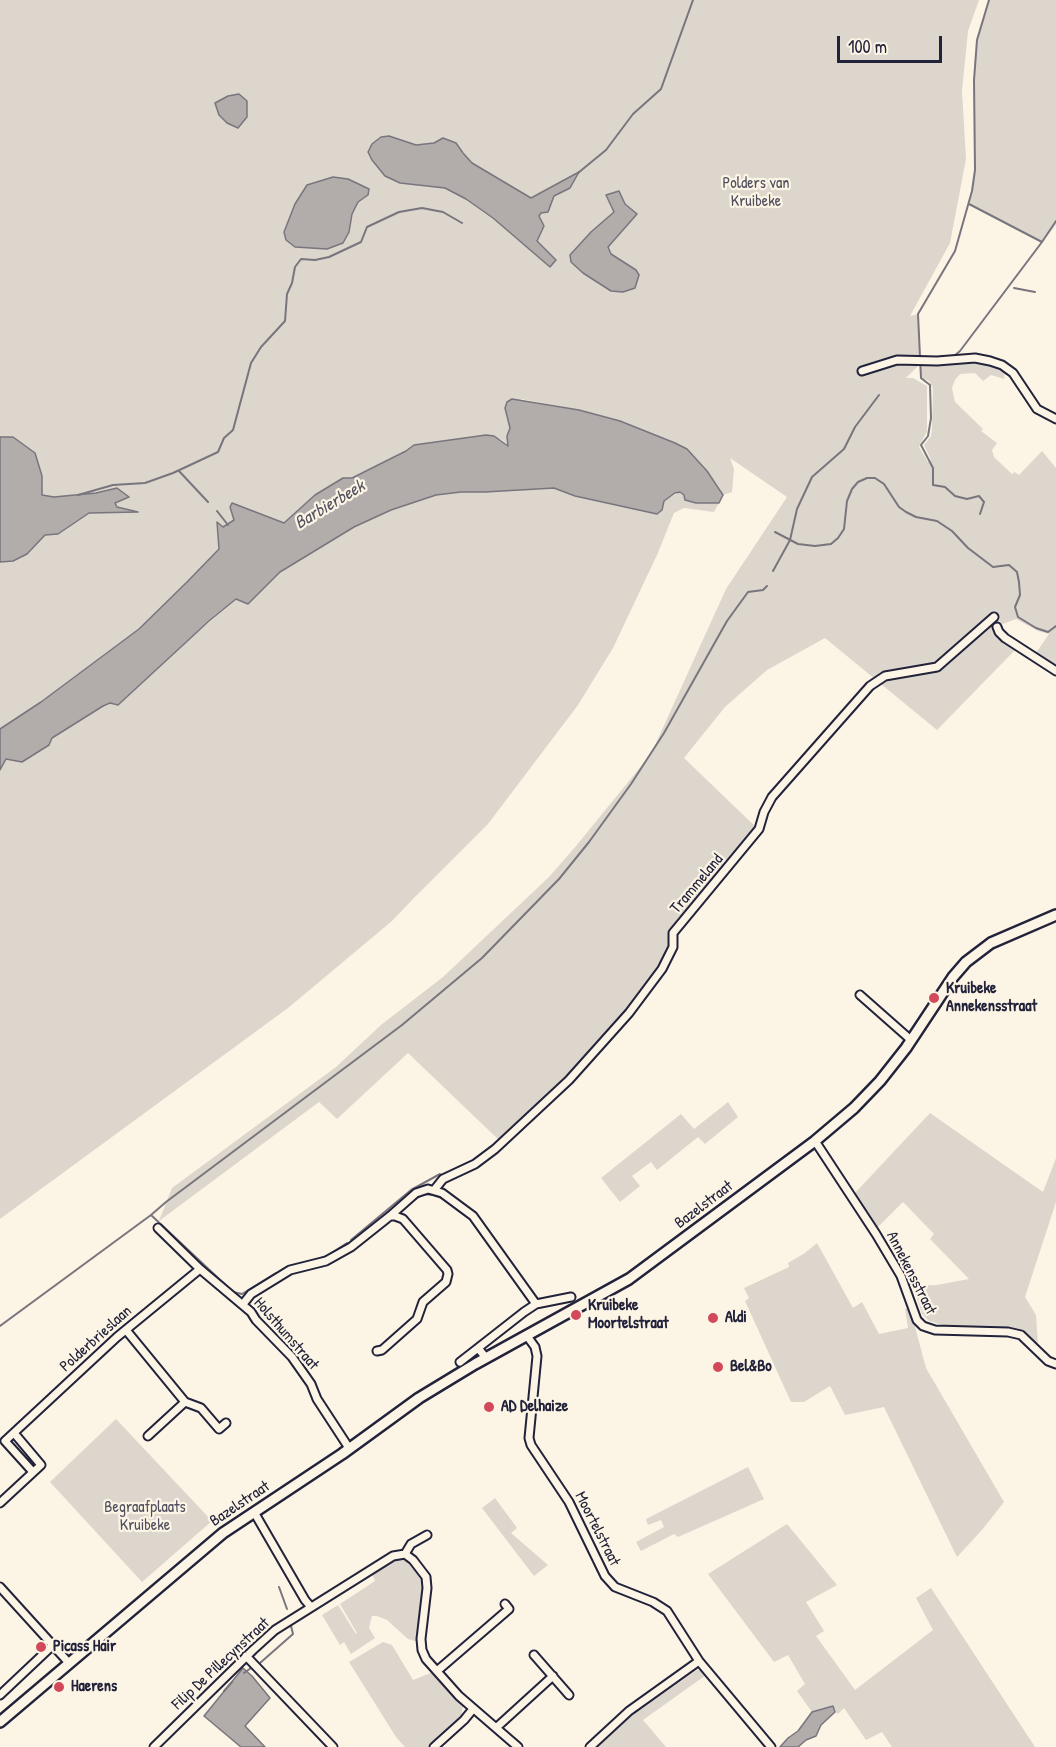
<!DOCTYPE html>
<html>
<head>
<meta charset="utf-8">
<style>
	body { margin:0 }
	#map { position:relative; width:1056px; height:1747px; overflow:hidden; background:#fcf5e5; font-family:"Patrick Hand",sans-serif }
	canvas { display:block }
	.scale { position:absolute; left:837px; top:36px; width:105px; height:27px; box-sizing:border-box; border:3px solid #22223b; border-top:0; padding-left:8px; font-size:18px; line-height:21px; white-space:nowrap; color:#22223b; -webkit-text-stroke:4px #fcf5e5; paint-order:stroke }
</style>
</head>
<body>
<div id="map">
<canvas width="1056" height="1747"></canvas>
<div class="scale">100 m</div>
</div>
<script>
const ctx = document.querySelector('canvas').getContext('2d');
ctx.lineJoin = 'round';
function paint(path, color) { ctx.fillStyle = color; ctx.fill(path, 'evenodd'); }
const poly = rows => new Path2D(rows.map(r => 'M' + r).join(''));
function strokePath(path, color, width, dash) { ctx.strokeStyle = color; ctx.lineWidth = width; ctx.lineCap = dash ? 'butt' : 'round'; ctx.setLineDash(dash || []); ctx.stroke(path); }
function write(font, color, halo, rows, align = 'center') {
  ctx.font = font + ' "Patrick Hand",sans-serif'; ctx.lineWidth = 4.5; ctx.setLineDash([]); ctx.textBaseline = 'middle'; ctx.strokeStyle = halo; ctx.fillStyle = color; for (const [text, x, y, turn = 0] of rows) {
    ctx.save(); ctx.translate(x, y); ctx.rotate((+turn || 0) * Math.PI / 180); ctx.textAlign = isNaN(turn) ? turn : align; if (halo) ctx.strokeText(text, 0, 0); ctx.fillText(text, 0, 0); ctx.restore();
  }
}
paint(poly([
	[0,0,979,0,968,31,962,91,966,159,950,243,910,316,918,314,920,363,980,363,1005,372,1004,379,991,375,983,381,975,373,960,374,955,380,952,388,955,402,983,429,981,431,997,443,992,450,994,457,1012,474,1015,472,1019,475,1042,451,1056,468,1056,671,1033,657,1049,634,1038,631,1016,619,1000,625,997,627,1018,647,937,730,825,638,767,670,725,707,684,758,761,832,675,932,676,947,581,1071,500,1141,408,1053,337,1119,319,1102,159,1221,172,1188,336,1067,381,1025,443,977,549,877,576,846,651,754,726,589,787,497,730,458,734,469,732,492,723,495,719,487,687,449,675,443,620,421,579,410,521,399,506,414,510,428,507,436,509,446,502,440,486,435,414,445,406,451,315,495,284,523,230,507,234,520,223,527,217,523,219,549,187,582,139,629,41,702,0,729],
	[920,364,921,378,929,381,933,388,932,428,931,436,924,445,931,460,928,462,919,447,927,431,927,386,913,378,906,378],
	[989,0,1056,0,1056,225,1042,242,969,204,975,170,974,80,977,40],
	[554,488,575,496,657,514,664,501,680,492,696,503,719,503,714,512,684,508,674,513,657,555,613,648,578,705,488,824,413,899,392,921,288,1008,0,1219,0,770,6,759,12,760,49,745,52,738,103,706,113,703,237,599,248,604,280,572,354,527,391,510,436,495,461,492,485,492],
	[728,1102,738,1117,705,1144,698,1137,657,1170,651,1162,632,1176,640,1186,620,1202,601,1178,681,1114,694,1129],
	[930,1113,1043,1192,1056,1158,1056,1202,1025,1297,1036,1315,1038,1346,1019,1330,943,1325,929,1321,922,1314,913,1286,937,1285,969,1279,930,1239,934,1234,903,1202,877,1228,855,1193],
	[817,1243,853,1308,862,1302,879,1334,908,1328,905,1309,910,1308,926,1368,1004,1502,982,1530,957,1557,884,1407,845,1415,830,1386,804,1402,791,1402,745,1301,749,1298,744,1288,789,1267,788,1263,805,1253],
	[116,1419,212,1521,142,1582,50,1482],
	[748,1467,764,1499,678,1537,674,1534,641,1551,636,1542,664,1527,661,1520,648,1525,646,1519],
	[495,1498,517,1528,511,1533,548,1565,534,1576,482,1508],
	[787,1524,837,1585,806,1602,824,1631,816,1636,855,1690,933,1630,916,1598,931,1588,1035,1747,892,1747,882,1732,866,1740,844,1708,838,1714,835,1712,836,1709,812,1712,797,1691,805,1684,788,1655,774,1662,708,1574],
	[399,1557,404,1557,410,1561,417,1569,423,1585,418,1642,408,1639,387,1620,377,1616,372,1616,369,1628,375,1638,351,1654,344,1642,340,1645,322,1615,338,1605,356,1634,344,1642,357,1633,340,1604,375,1581,372,1574],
	[383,1642,392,1645,413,1680,433,1672,451,1693,461,1701,463,1706,461,1717,428,1747,405,1747,396,1737,349,1662],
	[697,1670,701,1670,706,1675,643,1720,666,1747,595,1747,634,1714]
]), '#dcd6cc');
const water = poly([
	[239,94,247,101,247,117,238,128,227,123,219,115,215,103,228,96,239,94],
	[389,136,416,145,434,143,443,138,456,143,463,153,472,163,531,198,579,172,570,188,554,196,548,212,541,213,539,216,544,226,537,241,556,260,550,267,493,218,466,199,445,188,400,183,385,176,372,160,368,152,372,144,381,137,389,136],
	[333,177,348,179,369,189,368,195,358,202,352,214,349,232,343,243,327,249,295,247,286,240,284,232,295,204,307,185,333,177],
	[619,191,625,204,637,214,608,247,611,254,636,270,639,275,635,288,623,292,611,291,583,273,571,262,570,255,591,232,614,212,606,195,619,191],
	[512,399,579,410,620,421,675,443,687,449,707,471,723,495,719,503,696,503,685,500,684,495,680,492,675,493,664,501,662,510,657,514,575,496,554,488,485,492,461,492,436,495,391,510,354,527,280,572,248,604,236,599,209,621,118,705,110,703,103,706,52,738,49,745,22,762,6,759,0,770,0,729,41,702,139,629,187,582,219,549,217,522,223,527,234,520,230,507,232,503,284,523,315,495,343,478,352,478,406,451,414,445,486,435,494,436,508,446,507,436,510,428,505,408,507,402,512,399],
	[0,437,13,437,35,453,42,476,42,495,54,497,96,493,117,488,129,497,115,503,117,507,138,512,89,513,58,534,45,535,27,554,13,561,0,562,0,437],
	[243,1668,252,1676,270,1698,245,1726,265,1747,241,1747,204,1716,243,1668],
	[833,1706,835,1712,821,1725,816,1736,806,1740,798,1747,780,1747,788,1738,798,1731,812,1712,833,1706]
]);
paint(water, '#b2adab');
strokePath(water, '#78757e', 1.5);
strokePath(poly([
	[578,173,606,150,633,114,661,89,693,0],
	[1042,242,1056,221],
	[1014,288,1035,292],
	[954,356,960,351,1042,242,969,204],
	[179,471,208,502],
	[78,495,113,485,145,483,173,473,218,452,224,438,233,430,251,363,261,347,285,321,287,294,292,283,295,267,301,259,315,260,329,257,361,242,367,227,399,212,422,208,443,212,462,223],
	[217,511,228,525],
	[980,514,984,502,979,496,967,499,955,496,945,487,933,485,933,468,921,445,928,436,931,418,930,385,921,378,918,314,955,251,972,191,975,170,974,80,977,40,989,0],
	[775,532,798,544,815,546,831,544,838,538,844,529,847,501,852,489,858,482,867,478,875,478,884,484,899,507,906,512,916,517,937,521,952,531,968,548,993,567,1009,565,1017,572,1019,582,1020,595,1015,607,1018,617,1036,628,1048,632,1056,626],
	[773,571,790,540,797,509,812,477,844,449,855,427,879,395],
	[408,1203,424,1194,433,1195,445,1199],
	[151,1215,233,1292,242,1294,276,1273],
	[351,1240,411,1190,440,1174],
	[282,1270,327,1256,347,1243],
	[0,1326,151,1215,166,1202,402,1025,482,958,559,879,589,842,631,784,664,733,727,621,748,592,763,590,767,586],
	[279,1587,287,1609],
	[260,1663,293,1634,291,1626],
	[244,1673,251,1668],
	[224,1691,232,1682]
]), '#78757e', 2);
const minor = poly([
	[862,371,897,360,937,361,975,358,990,361,1002,365,1013,373,1037,409,1056,419],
	[997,627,999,632,1005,638,1056,671],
	[860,995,911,1040],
	[815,1141,876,1234,901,1276,917,1320,923,1326,935,1330,1008,1332,1021,1335,1048,1361,1056,1364],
	[435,1189,443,1179,475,1164,495,1149,569,1080,629,1013,662,969,673,947,673,933,759,829,764,812,772,797,870,686,885,676,937,667,994,617],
	[158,1228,200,1269,251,1312,256,1320,292,1357,311,1384,317,1399,349,1448],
	[243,1304,251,1294,290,1270,326,1261,351,1247,390,1216,416,1193,428,1189,442,1193,473,1216,536,1304],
	[126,1330,185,1402,201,1408,219,1429,226,1423],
	[527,1336,535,1347,537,1356,529,1438,531,1445,569,1502,605,1576,615,1587,653,1602,667,1611,699,1661,771,1747],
	[377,1351,382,1350,417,1319,423,1302,446,1282,448,1274,447,1270,403,1219,395,1216,390,1216],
	[486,1358,478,1348,524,1312,536,1304,571,1297],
	[460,1362,478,1348],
	[148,1436,185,1402],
	[33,1472,5,1441,117,1337,200,1269],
	[0,1503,41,1465,14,1433],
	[254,1512,305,1600,311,1607],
	[405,1554,413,1560,426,1577,427,1588,421,1639,422,1650,426,1659,459,1696,518,1747],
	[405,1554,411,1544,427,1535],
	[0,1587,69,1663],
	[534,1655,569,1695],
	[246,1656,333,1747],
	[437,1671,509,1609,505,1604],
	[0,1695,53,1645],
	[497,1727,553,1676],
	[154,1747,253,1650,275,1630,393,1556,405,1554],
	[434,1747,464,1720,473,1709],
	[590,1747,629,1711,699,1661]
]);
const secondary = poly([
	[0,1722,223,1533,342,1454,419,1398,475,1364,629,1279,815,1141,854,1108,880,1081,906,1048,953,977,966,962,991,943,1056,915]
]);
strokePath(minor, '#22223b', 11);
strokePath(secondary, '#22223b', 14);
strokePath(minor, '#fcf5e5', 7);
strokePath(secondary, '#fcf5e5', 9);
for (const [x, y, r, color] of [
	[934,998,6,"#d1495b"],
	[576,1315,6,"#d1495b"],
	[713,1318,6,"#d1495b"],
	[718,1367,6,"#d1495b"],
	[489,1407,6,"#d1495b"],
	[41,1647,6,"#d1495b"],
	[59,1687,6,"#d1495b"]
]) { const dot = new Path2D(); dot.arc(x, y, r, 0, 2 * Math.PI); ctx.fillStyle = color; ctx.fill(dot); strokePath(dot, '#fcf5e5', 2); }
write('16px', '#504f5f', '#fcf5e5', [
	["Polders van",756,184],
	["Kruibeke",756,202],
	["Begraafplaats",145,1508],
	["Kruibeke",145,1526]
]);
write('16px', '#22223b', '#fcf5e5', [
	["Trammeland",697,884,-50],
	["Bazelstraat",704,1205,-37],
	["Annekensstraat",911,1273,63],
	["Holsthumstraat",286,1334,49],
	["Polderbrieslaan",96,1339,-42],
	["Bazelstraat",240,1504,-34],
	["Moortelstraat",597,1529,63],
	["Filip De Pillecynstraat",221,1664,-43]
]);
write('bold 16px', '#22223b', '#fcf5e5', [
	["Kruibeke",946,989],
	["Annekensstraat",946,1007],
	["Kruibeke",588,1306],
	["Moortelstraat",588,1324],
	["Aldi",725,1318],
	["Bel&Bo",730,1367],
	["AD Delhaize",501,1407],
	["Picass Hair",53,1647],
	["Haerens",71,1687]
], 'left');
write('italic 18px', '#545362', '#fcf5e5', [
	["Barbierbeek",330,505,-31]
]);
</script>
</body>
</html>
